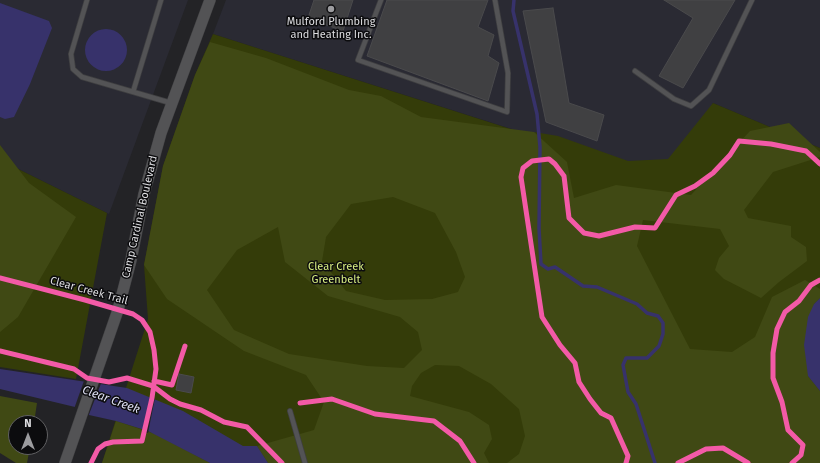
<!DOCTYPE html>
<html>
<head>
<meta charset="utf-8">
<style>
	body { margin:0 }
	#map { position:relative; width:820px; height:463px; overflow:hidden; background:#232326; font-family:"Fira Sans",sans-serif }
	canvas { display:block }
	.north { position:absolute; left:8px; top:415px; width:40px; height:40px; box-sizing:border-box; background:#0c0c0e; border:1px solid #606062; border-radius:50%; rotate:0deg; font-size:11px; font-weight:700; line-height:16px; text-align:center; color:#dddde0 }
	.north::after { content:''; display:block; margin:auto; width:14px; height:18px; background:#9c9c9f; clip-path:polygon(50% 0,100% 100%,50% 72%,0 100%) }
</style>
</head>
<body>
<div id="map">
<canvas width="820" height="463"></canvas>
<div class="north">N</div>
</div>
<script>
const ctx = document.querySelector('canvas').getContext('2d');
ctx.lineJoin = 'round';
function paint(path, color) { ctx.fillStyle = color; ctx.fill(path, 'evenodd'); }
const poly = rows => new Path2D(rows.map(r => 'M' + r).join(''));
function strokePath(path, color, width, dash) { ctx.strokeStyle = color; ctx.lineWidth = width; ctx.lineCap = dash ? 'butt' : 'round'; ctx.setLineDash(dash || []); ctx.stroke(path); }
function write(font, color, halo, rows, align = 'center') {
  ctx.font = font + ' "Fira Sans",sans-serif'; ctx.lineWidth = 3; ctx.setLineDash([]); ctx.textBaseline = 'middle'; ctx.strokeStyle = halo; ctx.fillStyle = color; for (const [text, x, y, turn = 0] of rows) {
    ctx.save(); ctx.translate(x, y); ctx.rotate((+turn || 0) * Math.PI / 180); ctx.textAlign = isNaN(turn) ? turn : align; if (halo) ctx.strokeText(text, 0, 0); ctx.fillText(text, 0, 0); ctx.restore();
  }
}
paint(poly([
	[0,0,188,0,109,214,0,160],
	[226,0,820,0,820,148,713,103,678,182,213,34]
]), '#2a2a33');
paint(poly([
	[213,34,539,138,534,132,558,136,628,161,668,159,713,103,820,148,820,463,102,463,148,319,144,265,163,166,195,75],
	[0,160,107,213,76,379,0,367]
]), '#343c09');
paint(poly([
	[210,42,266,58,349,90,381,96,421,117,534,132,567,162,574,198,616,185,691,195,750,131,789,123,820,152,820,157,773,172,744,210,748,218,791,226,791,237,806,247,807,261,779,282,761,298,724,279,715,270,719,258,729,246,720,229,643,220,637,246,690,349,732,352,755,337,772,297,805,280,820,289,820,298,814,304,808,376,820,391,820,463,507,463,519,454,525,436,519,409,491,384,459,366,435,365,421,373,412,386,410,396,469,412,489,425,492,439,484,453,489,463,268,463,257,446,314,430,324,402,306,375,244,351,167,299,144,265,163,166,195,75],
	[393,197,435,213,456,252,465,277,458,292,432,299,385,300,346,291,322,261,326,237,351,204],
	[278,227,285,262,328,296,400,317,418,332,422,350,404,368,367,366,289,354,234,330,207,290,237,250],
	[0,145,29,183,76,217,18,317,0,332],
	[0,396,37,403,34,423,16,423,16,447,30,447,27,463,16,463,0,453],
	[116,421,155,434,210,463,102,463]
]), '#404914');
paint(poly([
	[0,3,49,21,52,28,30,84,14,117,5,119,0,117],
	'85 50a21 21 0 1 1 42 0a21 21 0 1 1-42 0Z',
	[820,298,820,391,808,376,804,345,808,317,814,304],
	[0,369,127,388,183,411,243,446,257,446,268,463,210,463,148,431,116,421,89,415,75,407,0,389]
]), '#37326b');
paint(poly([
	[85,378,102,381,88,417,74,409],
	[150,397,155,398,148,433,143,432]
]), '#232326');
strokePath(poly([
	[514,0,513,11,537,114,540,147,539,228,541,264,548,269,555,267,583,286,597,287,637,304,647,313,658,316,663,323,663,334,659,346,647,358,626,358,623,365,628,392,636,404,655,463]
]), '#37326b', 3.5);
const building = poly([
	[314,0,353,0,343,31,308,18,314,0],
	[387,0,488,0,478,27,494,35,488,56,499,63,488,101,367,56,387,0],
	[664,0,735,0,683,88,659,76,693,18,664,0],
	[553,8,569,103,604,115,597,141,546,122,523,11,553,8],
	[179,374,194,377,191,393,176,390,179,374]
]);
paint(building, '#404042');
strokePath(building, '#4a4a4c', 1);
const service = poly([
	[87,0,71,54,73,69,82,77,171,103],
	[381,0,358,60,507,112,508,73,495,0],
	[635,71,674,99,691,106,709,90,752,0],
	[133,92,161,0],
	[290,411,305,463]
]);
const tertiary = poly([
	[65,463,118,310,131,260,144,194,161,133,210,0]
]);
strokePath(service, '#3f3f41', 6);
strokePath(tertiary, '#3f3f41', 12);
strokePath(service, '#535355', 4.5);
strokePath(tertiary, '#535355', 11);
strokePath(poly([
	[0,278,85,300,133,314,142,320,150,332,154,350,156,369,152,398,142,441],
	[0,351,74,369,87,378,109,382,127,378,153,386,170,399,180,404,201,410,224,422,247,427,282,463],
	[154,381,172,385,185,346],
	[300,403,332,399,375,414,434,421,460,441,474,463],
	[91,463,98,449,105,444,113,442,142,441],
	[626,463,628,456,611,418,601,413,590,399,579,382,575,363,560,345,542,317,521,177,523,168,532,161,549,159,555,164,564,176,569,218,584,233,599,236,635,227,655,228,676,195,695,186,713,173,730,155,739,141,771,144,806,151,820,164],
	[678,463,706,449,723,448,748,463],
	[792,463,801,455,803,445,788,430,782,402,773,378,773,353,777,329,785,312,799,301,811,285,820,280]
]), '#f35aa7', 5);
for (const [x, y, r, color] of [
	[331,9,4,"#9c9c9f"]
]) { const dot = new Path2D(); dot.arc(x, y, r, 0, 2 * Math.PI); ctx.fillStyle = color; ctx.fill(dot); strokePath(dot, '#0c0c0e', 1.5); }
write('11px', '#dddde0', '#0c0c0e', [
	["Mulford Plumbing",331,22],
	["and Heating Inc.",331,35]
]);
write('11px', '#dddde0', '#0c0c0e', [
	["Camp Cardinal Boulevard",140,217,-77],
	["Clear Creek Trail",89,291,15]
]);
write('11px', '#d7ed82', '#0c0c0e', [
	["Clear Creek",336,267],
	["Greenbelt",336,280]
]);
write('italic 12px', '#dcddf1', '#0c0c0e', [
	["Clear Creek",111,400,20]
]);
</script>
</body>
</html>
